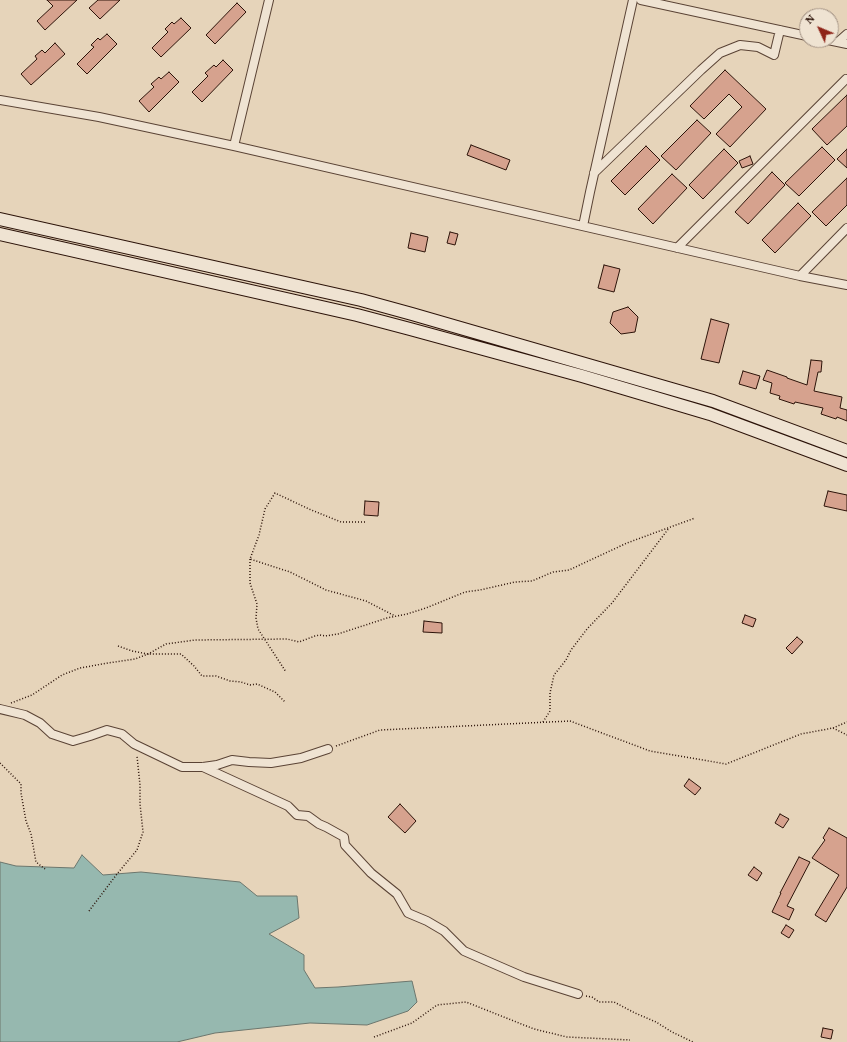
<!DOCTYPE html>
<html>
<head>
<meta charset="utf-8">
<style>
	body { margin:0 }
	#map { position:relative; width:847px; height:1042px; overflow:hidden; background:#e6d4ba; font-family:Vollkorn,serif }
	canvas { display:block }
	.north { position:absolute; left:799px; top:8px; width:40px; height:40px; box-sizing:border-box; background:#efe3d2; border:1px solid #a19082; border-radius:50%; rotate:314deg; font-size:11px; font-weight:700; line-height:16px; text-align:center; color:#2c1309 }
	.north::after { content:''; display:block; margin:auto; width:14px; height:18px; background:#8f2418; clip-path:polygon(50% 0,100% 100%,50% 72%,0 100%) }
</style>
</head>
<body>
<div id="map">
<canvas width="847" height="1042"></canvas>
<div class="north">N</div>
</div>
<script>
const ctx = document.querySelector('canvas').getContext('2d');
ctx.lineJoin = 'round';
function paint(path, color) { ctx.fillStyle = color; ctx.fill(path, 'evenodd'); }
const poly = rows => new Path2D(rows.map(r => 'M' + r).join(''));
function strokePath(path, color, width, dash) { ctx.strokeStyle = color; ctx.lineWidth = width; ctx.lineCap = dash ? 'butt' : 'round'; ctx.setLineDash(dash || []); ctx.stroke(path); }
const water = poly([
	[82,855,103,875,141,872,240,882,257,896,297,896,299,918,269,934,304,955,304,970,315,988,338,987,412,981,417,1002,408,1011,367,1025,310,1023,215,1033,177,1042,0,1042,0,862,16,866,74,868,82,855]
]);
paint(water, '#96b8af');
strokePath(water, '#6c766d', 1);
const building = poly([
	[47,0,77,0,45,30,37,21,53,6,47,0],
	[98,0,120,0,100,19,89,8,98,0],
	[237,3,246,12,215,44,206,35,237,3],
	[181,18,191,28,161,57,152,48,168,32,165,29,172,22,174,24,181,18],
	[107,34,117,44,87,74,77,64,94,47,91,45,98,38,100,40,107,34],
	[55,43,65,54,31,85,21,74,37,59,35,56,42,50,45,53,55,43],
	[223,60,233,70,202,102,192,92,208,76,205,73,214,65,216,67,223,60],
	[725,70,766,109,730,147,716,134,742,107,729,94,704,119,690,106,725,70],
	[169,72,179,82,149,112,139,101,154,87,151,84,159,77,161,79,169,72],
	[847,95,847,126,827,145,812,129,847,95],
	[697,120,711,133,676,170,661,156,697,120],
	[471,145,510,160,506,170,467,155,471,145],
	[646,146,660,160,625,195,611,181,646,146],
	[822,147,835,160,799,196,785,183,822,147],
	[724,149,738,163,703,199,689,185,724,149],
	[847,149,847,168,837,159,847,149],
	[750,156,753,164,742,168,739,161,750,156],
	[772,172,785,185,748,224,735,212,772,172],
	[672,174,687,188,653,224,638,209,672,174],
	[847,178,847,205,826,226,812,212,847,178],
	[798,203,811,216,775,253,762,240,798,203],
	[450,232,458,234,455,245,447,243,450,232],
	[411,233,428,237,425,252,408,248,411,233],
	[604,265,620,269,614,292,598,288,604,265],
	[628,307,638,317,635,332,621,334,610,323,613,312,628,307],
	[711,319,729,324,719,363,701,359,711,319],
	[811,360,822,361,821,372,818,372,814,391,842,397,840,408,847,410,847,421,837,417,836,419,821,414,823,408,795,402,794,404,779,399,780,396,770,393,772,383,763,380,767,370,787,377,787,378,807,385,811,360],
	[743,371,760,376,756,389,739,384,743,371],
	[828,491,847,495,847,511,824,506,828,491],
	[365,501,379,502,378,516,364,515,365,501],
	[745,615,756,619,753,627,742,623,745,615],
	[424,621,442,623,442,633,423,632,424,621],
	[797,637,803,642,792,654,786,648,797,637],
	[689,779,701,788,695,795,684,786,689,779],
	[400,804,416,821,405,833,388,817,400,804],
	[780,814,789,819,783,828,775,823,780,814],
	[829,828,847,838,847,887,826,922,815,915,839,875,812,858,825,840,823,838,829,828],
	[799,857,810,862,787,906,794,909,789,920,772,912,781,893,780,893,799,857],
	[754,867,762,873,757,881,748,875,754,867],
	[786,925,794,930,789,938,781,933,786,925],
	[823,1028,833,1030,831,1039,821,1037,823,1028]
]);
paint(building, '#d6a28e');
strokePath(building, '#2c1309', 1);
const minor = poly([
	[641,0,807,36],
	[828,40,847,44],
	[838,42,847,34],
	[0,100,99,117,234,146,800,276,847,285],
	[234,146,269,0],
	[594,173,701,70,720,53,740,45,758,47,774,55,780,30],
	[583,226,590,192,633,0],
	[677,248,846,79],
	[800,276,847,228],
	[0,709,25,715,40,723,52,734,73,741,90,736,107,730,122,734,134,744,182,767,203,767,217,765,232,760,249,762,271,763,301,758,328,749],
	[203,767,288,806,297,815,308,816,319,824,326,827,344,837,345,845,371,873,397,894,408,913,427,921,444,931,464,951,524,977,578,994]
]);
const secondary = poly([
	[0,219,361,300,412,314,713,401,847,451],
	[0,234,357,315,410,329,582,376,710,414,847,465]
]);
strokePath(minor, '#5a4335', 10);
strokePath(secondary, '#2c1309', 14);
strokePath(poly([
	[365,522,341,522,309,509,275,493,265,509,259,535,250,559,290,572,326,590,366,601,395,616],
	[250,559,250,583,257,604,256,618,258,629,286,672],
	[118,646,132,651,148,654,181,654,194,666,202,676,216,676,230,681,241,682,250,685,257,684,275,692,285,702],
	[11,703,32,695,62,675,80,668,108,663,135,659,148,654,166,644,195,640,287,639,299,642,315,636,320,635,325,636,338,634,387,618,407,614,426,608,465,592,480,590,515,582,532,581,553,572,569,570,627,543,695,518],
	[543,722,550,711,550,693,554,675,566,660,571,650,587,629,612,603,669,528],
	[833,728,847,722],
	[336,746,380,730,570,721,650,751,726,764,801,734,833,728,847,735],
	[0,763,21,784,21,793,26,821,31,834,36,862,45,869],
	[89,911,117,874,137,850,143,832,140,804,140,785,137,756],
	[586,996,592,997,599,1002,614,1002,635,1013,656,1022,672,1032,693,1042],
	[374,1037,412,1023,437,1005,466,1002,534,1029,567,1037,630,1040]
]), '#2c1309', 1.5, [1, 2]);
strokePath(minor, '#efe3d2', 8);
strokePath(secondary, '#efe3d2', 12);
</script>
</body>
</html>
